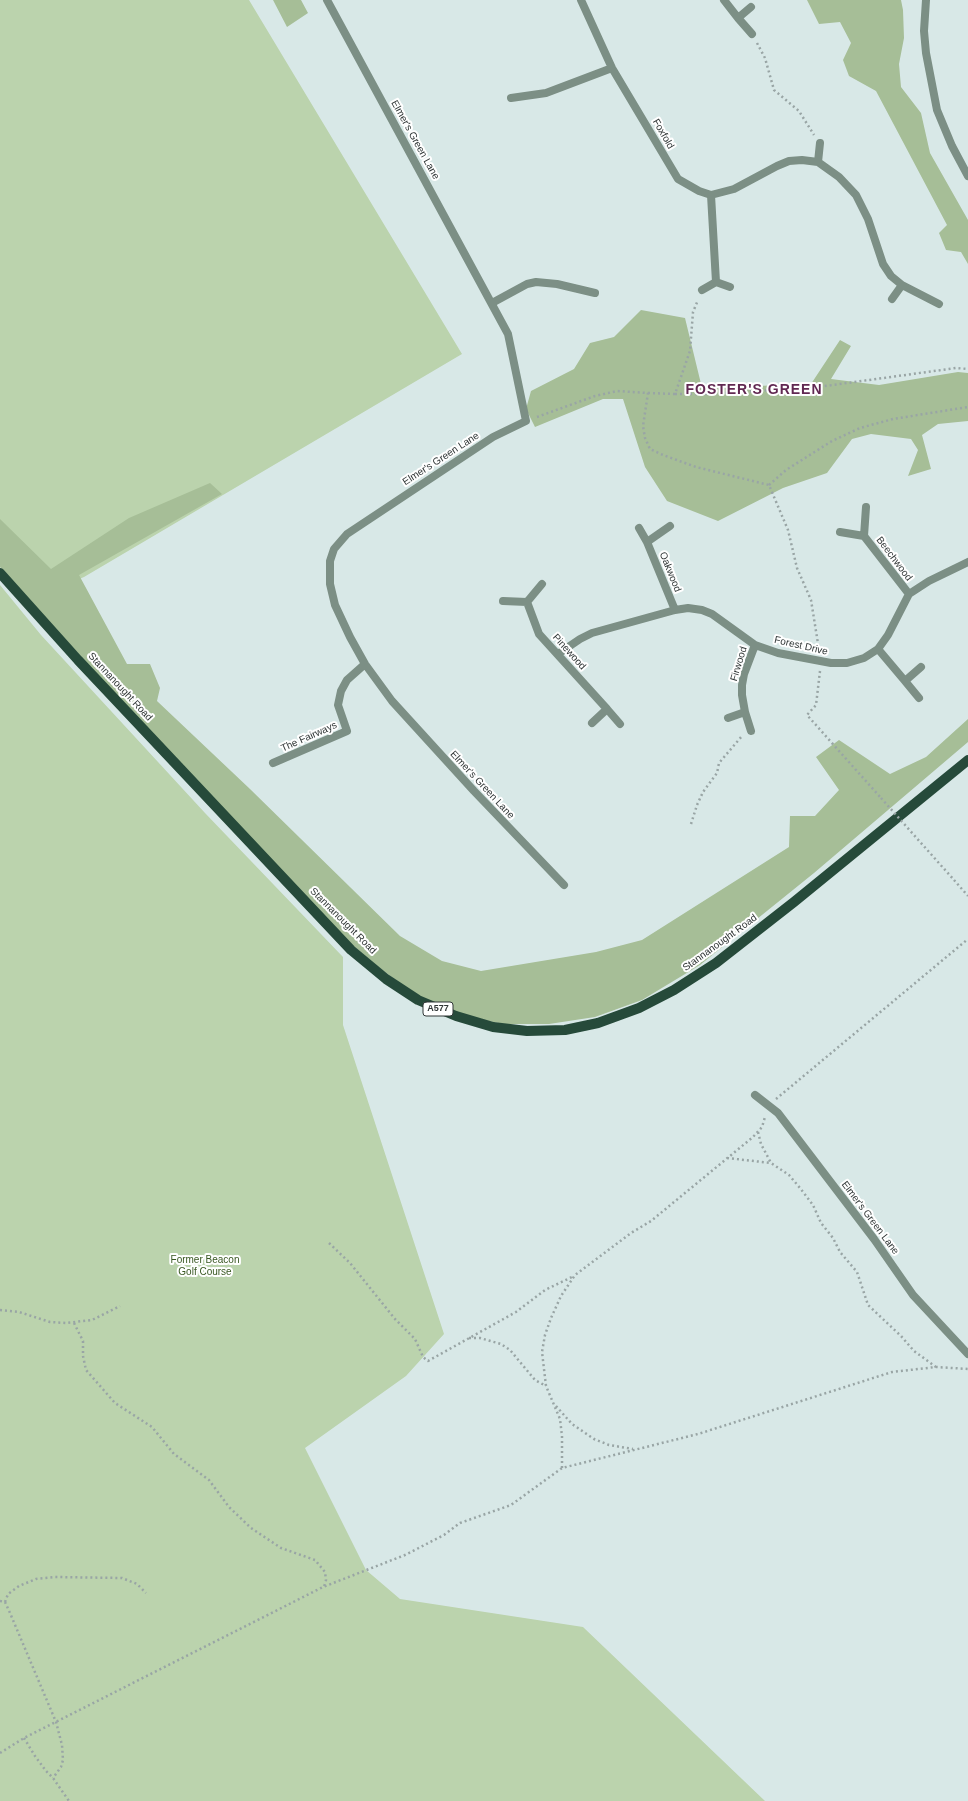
<!DOCTYPE html>
<html>
<head>
<meta charset="utf-8">
<style>
	body { margin:0 }
	canvas { display:block; background:#d8e8e7 }
</style>
</head>
<body>
<canvas width="968" height="1801"></canvas>
<script>
const ctx = document.querySelector('canvas').getContext('2d');
ctx.lineJoin = 'round';
function paint(path, color) { ctx.fillStyle = color; ctx.fill(path, 'evenodd'); }
const poly = rows => new Path2D(rows.map(r => 'M' + r).join(''));
function strokePath(path, color, width, dash) { ctx.strokeStyle = color; ctx.lineWidth = width; ctx.lineCap = dash ? 'butt' : 'round'; ctx.setLineDash(dash || []); ctx.stroke(path); }
function write(font, color, halo, rows, align = 'center') {
  ctx.font = font + ' Arial,sans-serif'; ctx.lineWidth = 4; ctx.setLineDash([]); ctx.textBaseline = 'middle'; ctx.strokeStyle = halo; ctx.fillStyle = color; for (const [text, x, y, turn = 0] of rows) {
    ctx.save(); ctx.translate(x, y); ctx.rotate((+turn || 0) * Math.PI / 180); ctx.textAlign = isNaN(turn) ? turn : align; if (halo) ctx.strokeText(text, 0, 0); ctx.fillText(text, 0, 0); ctx.restore();
  }
}
paint(poly([
	[0,0,249,0,462,354,84,577,36,597,0,561],
	[0,585,41,635,205,813,343,957,343,1025,444,1334,406,1376,305,1448,366,1570,400,1599,583,1627,765,1801,0,1801]
]), '#bbd3ad');
paint(poly([
	[273,0,301,0,308,13,287,27],
	[807,0,901,0,903,10,904,38,899,64,901,87,921,113,930,153,968,220,968,264,961,252,946,250,939,233,947,225,876,91,849,76,843,60,851,43,840,22,819,24],
	[641,310,685,318,702,388,811,384,840,340,851,346,831,379,879,385,958,372,968,373,968,421,938,424,922,435,931,469,908,476,918,450,911,439,871,434,852,439,827,473,783,488,718,521,667,501,645,467,623,399,603,399,535,427,526,409,531,391,574,369,590,343,614,337],
	[210,483,222,494,79,575,127,664,150,664,160,688,157,701,250,789,400,936,442,961,481,971,596,952,642,940,789,847,790,816,815,816,839,790,816,757,839,740,890,774,926,757,968,719,968,742,814,873,700,965,642,1000,595,1017,549,1024,504,1024,461,1016,417,996,377,966,345,939,32,604,0,567,0,519,51,569,129,518]
]), '#a6be97');
strokePath(poly([
	[757,43,765,58,774,90,799,111,814,135],
	[648,393,675,394,690,351,693,312,698,300],
	[675,394,708,394,818,387,956,368,968,369],
	[537,417,595,396,617,391,648,393,643,426,645,438,650,449,663,455,696,467,769,485,788,530,797,568,811,600,819,650],
	[769,485,786,470,832,441,860,428,893,419,968,407],
	[820,671,816,705,807,715,881,798],
	[691,824,697,805,703,792,717,773,719,763,742,736],
	[954,880,968,896],
	[776,1099,968,939],
	[758,1132,761,1144,771,1163,789,1175,800,1188,813,1205,821,1223,833,1238,840,1252,857,1272,868,1305,901,1336,914,1351,936,1367],
	[727,1158,771,1163],
	[329,1243,350,1263,395,1319,415,1339,423,1357,428,1361,516,1312,545,1290,574,1276],
	[0,1310,19,1312,50,1322,66,1323,92,1320,120,1306],
	[74,1323,83,1341,83,1356,86,1370,115,1403,152,1427,174,1454,209,1480,229,1507,251,1528,281,1548,315,1560,325,1572,326,1580,324,1587],
	[469,1338,480,1338,501,1344,510,1350,535,1380,546,1386],
	[556,1406,572,1424,594,1439,609,1445,633,1449],
	[562,1468,562,1436,560,1419,546,1386,542,1352,545,1335,551,1318,561,1296,575,1275,631,1233,651,1221,753,1137,762,1127,765,1117],
	[0,1601,5,1602,10,1613,56,1722,62,1745,63,1760,61,1767,53,1778],
	[5,1602,8,1594,19,1586,36,1579,55,1577,122,1578,137,1584,146,1593],
	[24,1738,35,1756,46,1771,53,1778,69,1801],
	[0,1753,24,1738,323,1587,405,1555,444,1535,460,1523,511,1505,562,1468,698,1434,892,1372,936,1367,968,1369]
]), '#99a5a5', 2.5, [2, 3]);
strokePath(poly([
	[327,0,508,334,526,421,493,437,347,534,334,549,330,561,330,584,335,605,350,637,365,664,392,701,474,791,564,885],
	[581,0,612,68,678,179,699,191,711,195,734,189,777,166,789,161,802,160,818,162],
	[724,0,738,18],
	[751,7,738,18,752,34],
	[511,98,546,93,612,68],
	[820,143,818,162,839,177,856,195,868,219,883,264,891,276,902,285],
	[711,195,716,282],
	[702,290,716,282,730,287],
	[892,299,902,285,939,304],
	[492,303,527,284,536,282,557,284,595,293],
	[639,528,647,542,670,526],
	[840,532,864,536,866,507],
	[864,536,909,594],
	[647,542,675,610],
	[503,601,527,602,542,584],
	[527,602,539,634,607,709],
	[878,649,905,681],
	[558,654,580,639,592,633,675,610,688,608,702,610,712,614,755,645,778,653,831,663,847,663,864,658,878,649,888,635,909,594,929,581,968,562],
	[919,698,905,681,921,667],
	[745,712,742,695,742,685,744,674,755,645],
	[728,718,745,712,751,731],
	[592,723,607,709,620,724],
	[273,763,347,731,338,705,341,691,347,680,365,664],
	[755,1095,778,1113,874,1239,913,1295,968,1354]
]), '#7c8f85', 8);
strokePath(poly([
	[926,0,924,31,926,53,937,110,952,146,968,176]
]), '#7c8f85', 8);
strokePath(poly([
	[0,573,78,660,351,950,386,979,418,1000,456,1016,493,1027,527,1031,565,1030,598,1023,639,1008,674,990,716,963,794,902,968,760]
]), '#264a3a', 10);
strokePath(poly([
	[881,798,954,880]
]), '#99a5a5', 2.5, [2, 3]);
for (const [x, y, w] of [
	[438,1009,30]
]) { const box = new Path2D(); box.roundRect(x - w / 2, y - 7, w, 14, 3); ctx.fillStyle = '#fff'; ctx.fill(box); strokePath(box, '#303636', 1); }
write('bold 9px', '#303636', null, [
	["A577",438,1009]
]);
write('10px', '#303636', '#fff', [
	["Foxfold",663,134,60],
	["Elmer's Green Lane",415,140,61],
	["Elmer's Green Lane",441,459,-33],
	["Beechwood",894,559,53],
	["Oakwood",670,572,68],
	["Forest Drive",801,646,13],
	["Pinewood",569,652,48],
	["Firwood",739,664,-73],
	["Stannanought Road",120,687,47],
	["The Fairways",309,737,-24],
	["Elmer's Green Lane",482,785,47],
	["Stannanought Road",343,921,45],
	["Stannanought Road",720,943,-36],
	["Elmer's Green Lane",870,1218,53]
]);
write('10px', '#385721', '#fff', [
	["Former Beacon",205,1260],
	["Golf Course",205,1272]
]);
ctx.letterSpacing = '1px';
write('bold 14px', '#612852', '#fff', [
	["FOSTER'S GREEN",754,390]
]);
ctx.letterSpacing = '0px';
</script>
</body>
</html>
